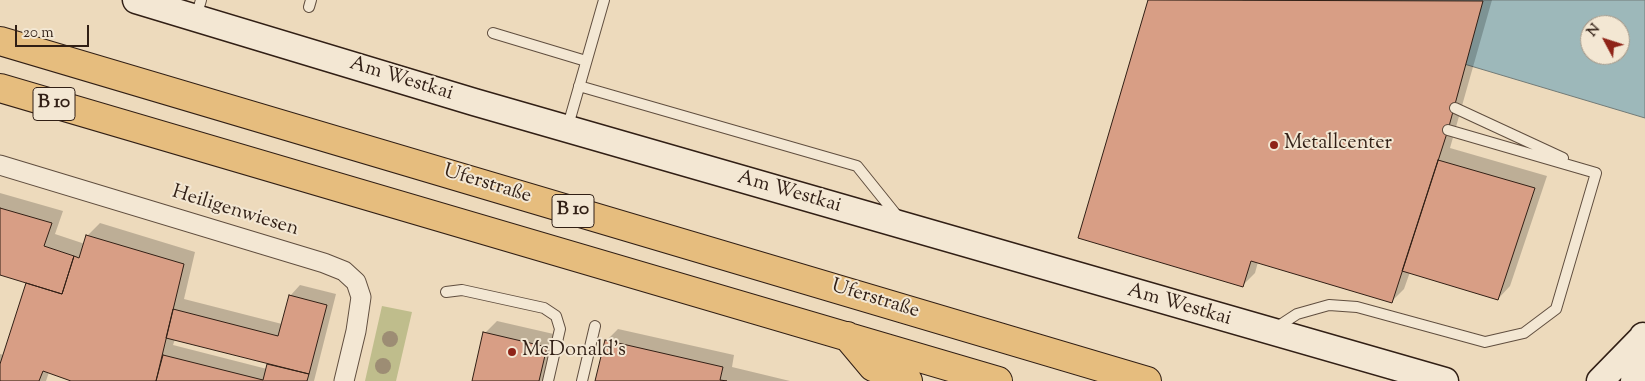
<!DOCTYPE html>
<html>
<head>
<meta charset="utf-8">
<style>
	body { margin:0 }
	#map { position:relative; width:1645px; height:381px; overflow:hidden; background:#eddabc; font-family:"Sorts Mill Goudy",serif }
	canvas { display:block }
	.north { position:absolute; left:1580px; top:15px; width:50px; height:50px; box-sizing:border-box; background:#f3e7d3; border:1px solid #a59787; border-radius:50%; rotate:310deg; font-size:14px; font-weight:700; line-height:20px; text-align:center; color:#311f15 }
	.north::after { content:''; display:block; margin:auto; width:18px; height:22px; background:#8f2418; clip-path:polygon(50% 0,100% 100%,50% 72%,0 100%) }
	.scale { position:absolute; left:15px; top:25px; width:74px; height:22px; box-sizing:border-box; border:2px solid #311f15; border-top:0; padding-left:6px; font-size:15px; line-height:18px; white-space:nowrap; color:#311f15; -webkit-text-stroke:4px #f3e7d3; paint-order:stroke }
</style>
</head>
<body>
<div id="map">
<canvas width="1645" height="381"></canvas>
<div class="north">N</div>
<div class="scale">20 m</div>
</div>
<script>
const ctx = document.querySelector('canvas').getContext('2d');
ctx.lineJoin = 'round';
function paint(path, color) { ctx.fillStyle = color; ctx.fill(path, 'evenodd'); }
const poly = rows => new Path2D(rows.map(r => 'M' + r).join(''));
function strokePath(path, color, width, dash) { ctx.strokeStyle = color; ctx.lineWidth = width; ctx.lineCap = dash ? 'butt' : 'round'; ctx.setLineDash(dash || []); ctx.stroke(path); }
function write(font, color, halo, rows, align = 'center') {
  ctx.font = font + ' "Sorts Mill Goudy",serif'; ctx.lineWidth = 4; ctx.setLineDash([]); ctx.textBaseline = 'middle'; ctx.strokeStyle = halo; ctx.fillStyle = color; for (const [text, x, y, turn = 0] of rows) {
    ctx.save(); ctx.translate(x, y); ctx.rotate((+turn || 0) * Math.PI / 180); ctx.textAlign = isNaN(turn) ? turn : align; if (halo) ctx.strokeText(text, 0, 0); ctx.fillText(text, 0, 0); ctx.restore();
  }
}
paint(poly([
	[382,306,412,312,396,381,365,381]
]), '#bfbd8c');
const water = poly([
	[1243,0,1645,0,1645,118,1434,55,1243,0],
	[1590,25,1620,25,1620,55,1590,55,1590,25]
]);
paint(water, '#9db8ba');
strokePath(water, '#727b78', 1);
paint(poly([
	[1151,0,1492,0,1450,148,1547,176,1510,286,1498,299,1410,272,1404,289,1392,301,1258,262,1255,273,1242,286,1080,237],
	[0,193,63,211,55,234,85,244,87,236,100,223,195,252,184,299,282,324,290,296,300,285,336,294,314,381,75,381,49,372,46,381,0,381,0,354,4,355,28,282,0,274],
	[175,339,269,363,267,369,173,345],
	[497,321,558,335,547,381,473,381,485,333],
	[618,329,734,355,732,367,790,381,597,381,606,341]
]), '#0003');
const building = poly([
	[1148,0,1483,1,1448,130,1392,303,1251,261,1243,287,1078,238,1148,0],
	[1438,160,1535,188,1498,300,1402,271,1438,160],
	[0,208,52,223,44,246,74,256,62,294,0,275,0,208],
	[86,235,184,264,156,381,71,381,43,371,39,381,0,381,0,364,26,283,62,294,74,256,79,258,86,235],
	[289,295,327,305,309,374,166,338,173,309,278,336,289,295],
	[483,332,547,347,539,381,472,381,483,332],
	[605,340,723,367,720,380,727,381,595,381,605,340],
	[163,355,263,380,267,364,309,374,307,381,156,381,163,355]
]);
paint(building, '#d89e85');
strokePath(building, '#311f15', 1);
const service = poly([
	[309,7,311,0],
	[196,17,201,0],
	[493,33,586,61],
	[579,86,857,166,898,217],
	[1455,108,1563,158],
	[567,129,604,0],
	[446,292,462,290,544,308,556,316,560,329,548,381],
	[1274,329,1297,314,1329,305,1357,307,1485,342,1524,333,1556,309,1596,173,1448,130],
	[582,381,595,326]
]);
const minor = poly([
	[0,165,324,263,344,271,356,282,361,297,356,331,344,381]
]);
const secondary = poly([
	[136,0,474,102,1445,381],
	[1600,381,1642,338],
	[1634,381,1643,336]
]);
const trunk = poly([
	[0,41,1147,381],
	[0,88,998,381],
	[847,336,873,367,908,381]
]);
strokePath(service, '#604e3f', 12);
strokePath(minor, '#604e3f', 21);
strokePath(secondary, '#311f15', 29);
strokePath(trunk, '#311f15', 30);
strokePath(service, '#f3e7d3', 10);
strokePath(minor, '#f3e7d3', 19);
strokePath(secondary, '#f3e7d3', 26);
strokePath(trunk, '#e6bd7e', 28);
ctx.fillStyle = '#9d8d74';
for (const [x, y] of [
	[390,339],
	[383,366]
]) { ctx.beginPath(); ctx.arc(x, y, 8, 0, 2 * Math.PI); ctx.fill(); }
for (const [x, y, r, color] of [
	[1274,145,5,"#8f2418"],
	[512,352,5,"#8f2418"]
]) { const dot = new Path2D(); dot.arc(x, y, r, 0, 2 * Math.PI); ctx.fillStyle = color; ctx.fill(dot); strokePath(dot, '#f3e7d3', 2); }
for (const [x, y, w] of [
	[54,104,42],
	[573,211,42]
]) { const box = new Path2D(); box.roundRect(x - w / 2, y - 16.5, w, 33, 4); ctx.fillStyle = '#f3e7d3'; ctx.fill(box); strokePath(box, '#311f15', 1); }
write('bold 19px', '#311f15', null, [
	["B 10",54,104],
	["B 10",573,211]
]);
write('20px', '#311f15', '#f3e7d3', [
	["Am Westkai",401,80,17],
	["Uferstraße",487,185,17],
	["Am Westkai",789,193,16],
	["Heiligenwiesen",235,212,17],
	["Uferstraße",875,300,17],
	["Am Westkai",1179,306,16]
]);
write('20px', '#311f15', '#f3e7d3', [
	["Metallcenter",1284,145],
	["McDonald's",522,352]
], 'left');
</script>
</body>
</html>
